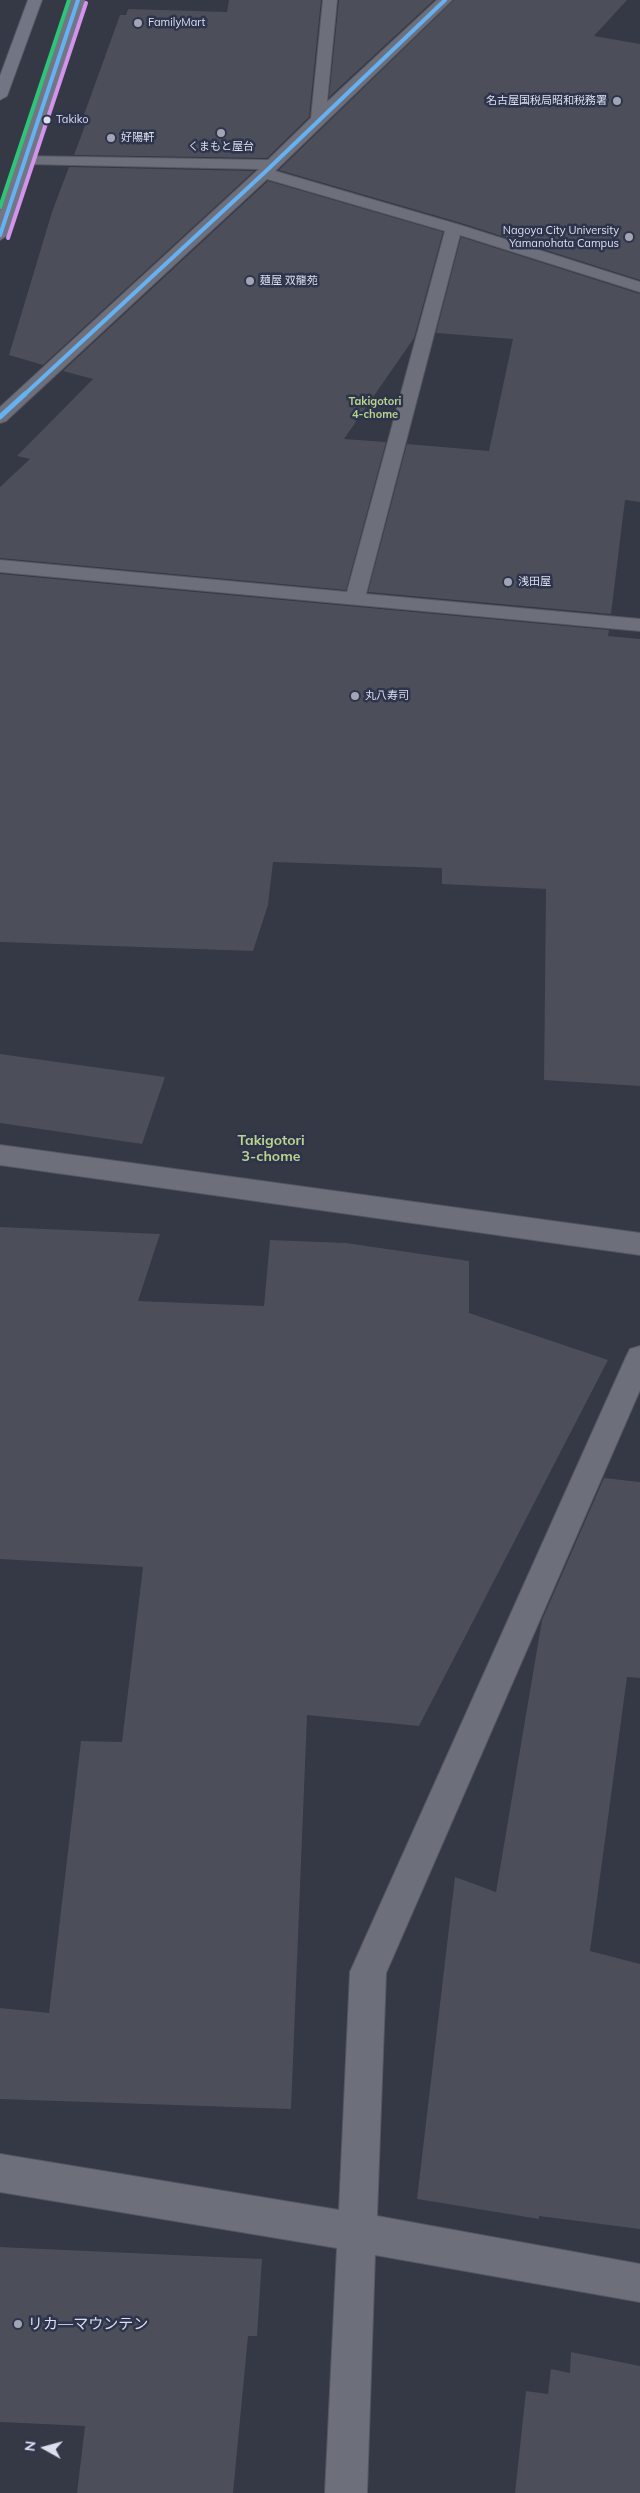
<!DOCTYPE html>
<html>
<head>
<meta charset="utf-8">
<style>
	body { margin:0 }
	#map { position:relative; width:640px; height:2493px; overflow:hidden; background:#353845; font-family:Mulish,sans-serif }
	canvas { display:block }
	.north { position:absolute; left:20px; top:2423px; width:50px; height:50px; -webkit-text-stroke:4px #2e344c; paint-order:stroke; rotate:277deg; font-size:14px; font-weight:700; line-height:20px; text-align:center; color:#dbdfef }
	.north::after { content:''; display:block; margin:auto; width:18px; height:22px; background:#dbdfef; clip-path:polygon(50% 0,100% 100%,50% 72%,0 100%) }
</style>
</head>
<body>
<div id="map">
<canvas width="640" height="2493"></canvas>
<div class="north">N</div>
</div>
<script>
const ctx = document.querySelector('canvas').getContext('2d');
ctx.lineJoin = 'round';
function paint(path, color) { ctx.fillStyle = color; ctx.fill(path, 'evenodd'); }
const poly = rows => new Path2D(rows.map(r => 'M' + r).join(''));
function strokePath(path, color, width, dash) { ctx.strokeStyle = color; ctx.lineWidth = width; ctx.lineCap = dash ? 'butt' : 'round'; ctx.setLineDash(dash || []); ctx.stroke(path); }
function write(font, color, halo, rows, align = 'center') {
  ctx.font = font + ' Mulish,"Noto Sans JP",sans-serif'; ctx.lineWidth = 5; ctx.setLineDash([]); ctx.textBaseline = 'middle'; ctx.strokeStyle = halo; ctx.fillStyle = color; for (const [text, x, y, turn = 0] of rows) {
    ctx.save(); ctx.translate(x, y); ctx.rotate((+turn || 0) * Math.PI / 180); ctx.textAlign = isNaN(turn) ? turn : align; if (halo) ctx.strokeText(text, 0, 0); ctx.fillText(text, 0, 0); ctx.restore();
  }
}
paint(poly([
	[229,0,321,0,309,117,267,158,74,155,86,123,81,123,120,15,126,15,128,9,227,12],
	[339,0,434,0,329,97],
	[454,0,627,0,594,36,640,44,640,280,461,223,279,170],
	[69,167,254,171,43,365,9,355,52,212],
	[268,181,443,232,414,338,344,439,386,442,346,590,0,558,0,487,30,459,17,456,93,379,63,371],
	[461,237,640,294,640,502,625,500,611,614,368,592,407,444,489,451,513,339,436,333],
	[0,574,609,630,608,636,640,639,640,1086,544,1080,546,889,442,884,442,868,273,862,268,905,253,951,0,942],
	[0,1054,165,1077,142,1144,0,1123],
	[0,1227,160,1234,138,1301,264,1306,270,1240,346,1243,469,1261,469,1313,608,1360,419,1726,307,1715,291,2109,0,2099,0,2008,49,2013,81,1741,122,1742,143,1567,0,1559],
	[604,1478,640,1482,640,1678,627,1677,590,1951,640,1964,640,2229,539,2216,539,2219,417,2199,455,1877,496,1892,542,1620],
	[0,2247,262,2259,257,2336,248,2336,233,2493,77,2493,85,2426,0,2422],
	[571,2352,640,2366,640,2493,515,2493,526,2391,548,2394,551,2369,570,2373]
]), '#4c4e59');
const minor = poly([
	[323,0,337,0,327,102,437,0,452,0,275,171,460,225,640,282,640,292,460,235,366,594,640,619,640,631,0,572,0,560,347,592,445,231,267,179,6,421,0,423,0,407,259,169,26,164,21,162,18,159,21,156,268,160,311,118,323,0],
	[0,1145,640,1233,640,1255,0,1165,0,1145],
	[640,1346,640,1390,386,1973,377,2216,640,2264,640,2302,375,2255,367,2493,325,2493,337,2248,0,2192,0,2154,339,2210,350,1972,626,1357,630,1349,640,1346]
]);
const major = poly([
	[28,0,42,0,7,96,0,100,0,76,28,0],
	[71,0,85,0,8,235,0,240,0,211,71,0]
]);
strokePath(minor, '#545662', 2);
strokePath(major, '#545662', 2);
paint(minor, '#6d707b');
paint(major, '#727684');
strokePath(poly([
	[0,235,78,0],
	[24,395,264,173,445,0]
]), '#66b1f2', 4);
strokePath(poly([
	[0,417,25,394]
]), '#66b1f2', 5);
strokePath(poly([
	[8,238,86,3]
]), '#d193ec', 4);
strokePath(poly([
	[0,207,69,0]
]), '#2dc577', 4);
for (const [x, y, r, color] of [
	[138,23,5,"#a1a5b4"],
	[617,101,5,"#a1a5b4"],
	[47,120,4.5,"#dbdfef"],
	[221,133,5,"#a1a5b4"],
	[111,138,5,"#a1a5b4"],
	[629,237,5,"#a1a5b4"],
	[250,281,5,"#a1a5b4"],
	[508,582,5,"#a1a5b4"],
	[355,696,5,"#a1a5b4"],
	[18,2324,5,"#a1a5b4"]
]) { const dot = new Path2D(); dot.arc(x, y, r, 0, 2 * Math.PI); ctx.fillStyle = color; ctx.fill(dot); strokePath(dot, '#2e344c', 2); }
write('11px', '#dbdfef', '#2e344c', [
	["FamilyMart",148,23],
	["名古屋国税局昭和税務署",607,101,"right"],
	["好陽軒",121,138],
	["くまもと屋台",221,147,"center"],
	["Nagoya City University",619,231,"right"],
	["Yamanohata Campus",619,244,"right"],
	["麺屋 双龍苑",260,281],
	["浅田屋",518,582],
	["丸八寿司",365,696]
], 'left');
write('11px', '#dbdfef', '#2e344c', [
	["Takiko",56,120]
], 'left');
write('bold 11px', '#bad38a', '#2e344c', [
	["Takigotori",375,402],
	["4-chome",375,415]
]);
write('bold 14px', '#bad38a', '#2e344c', [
	["Takigotori",271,1141],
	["3-chome",271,1157]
]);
write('15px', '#dbdfef', '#2e344c', [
	["リカ―マウンテン",28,2324]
], 'left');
</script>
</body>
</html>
